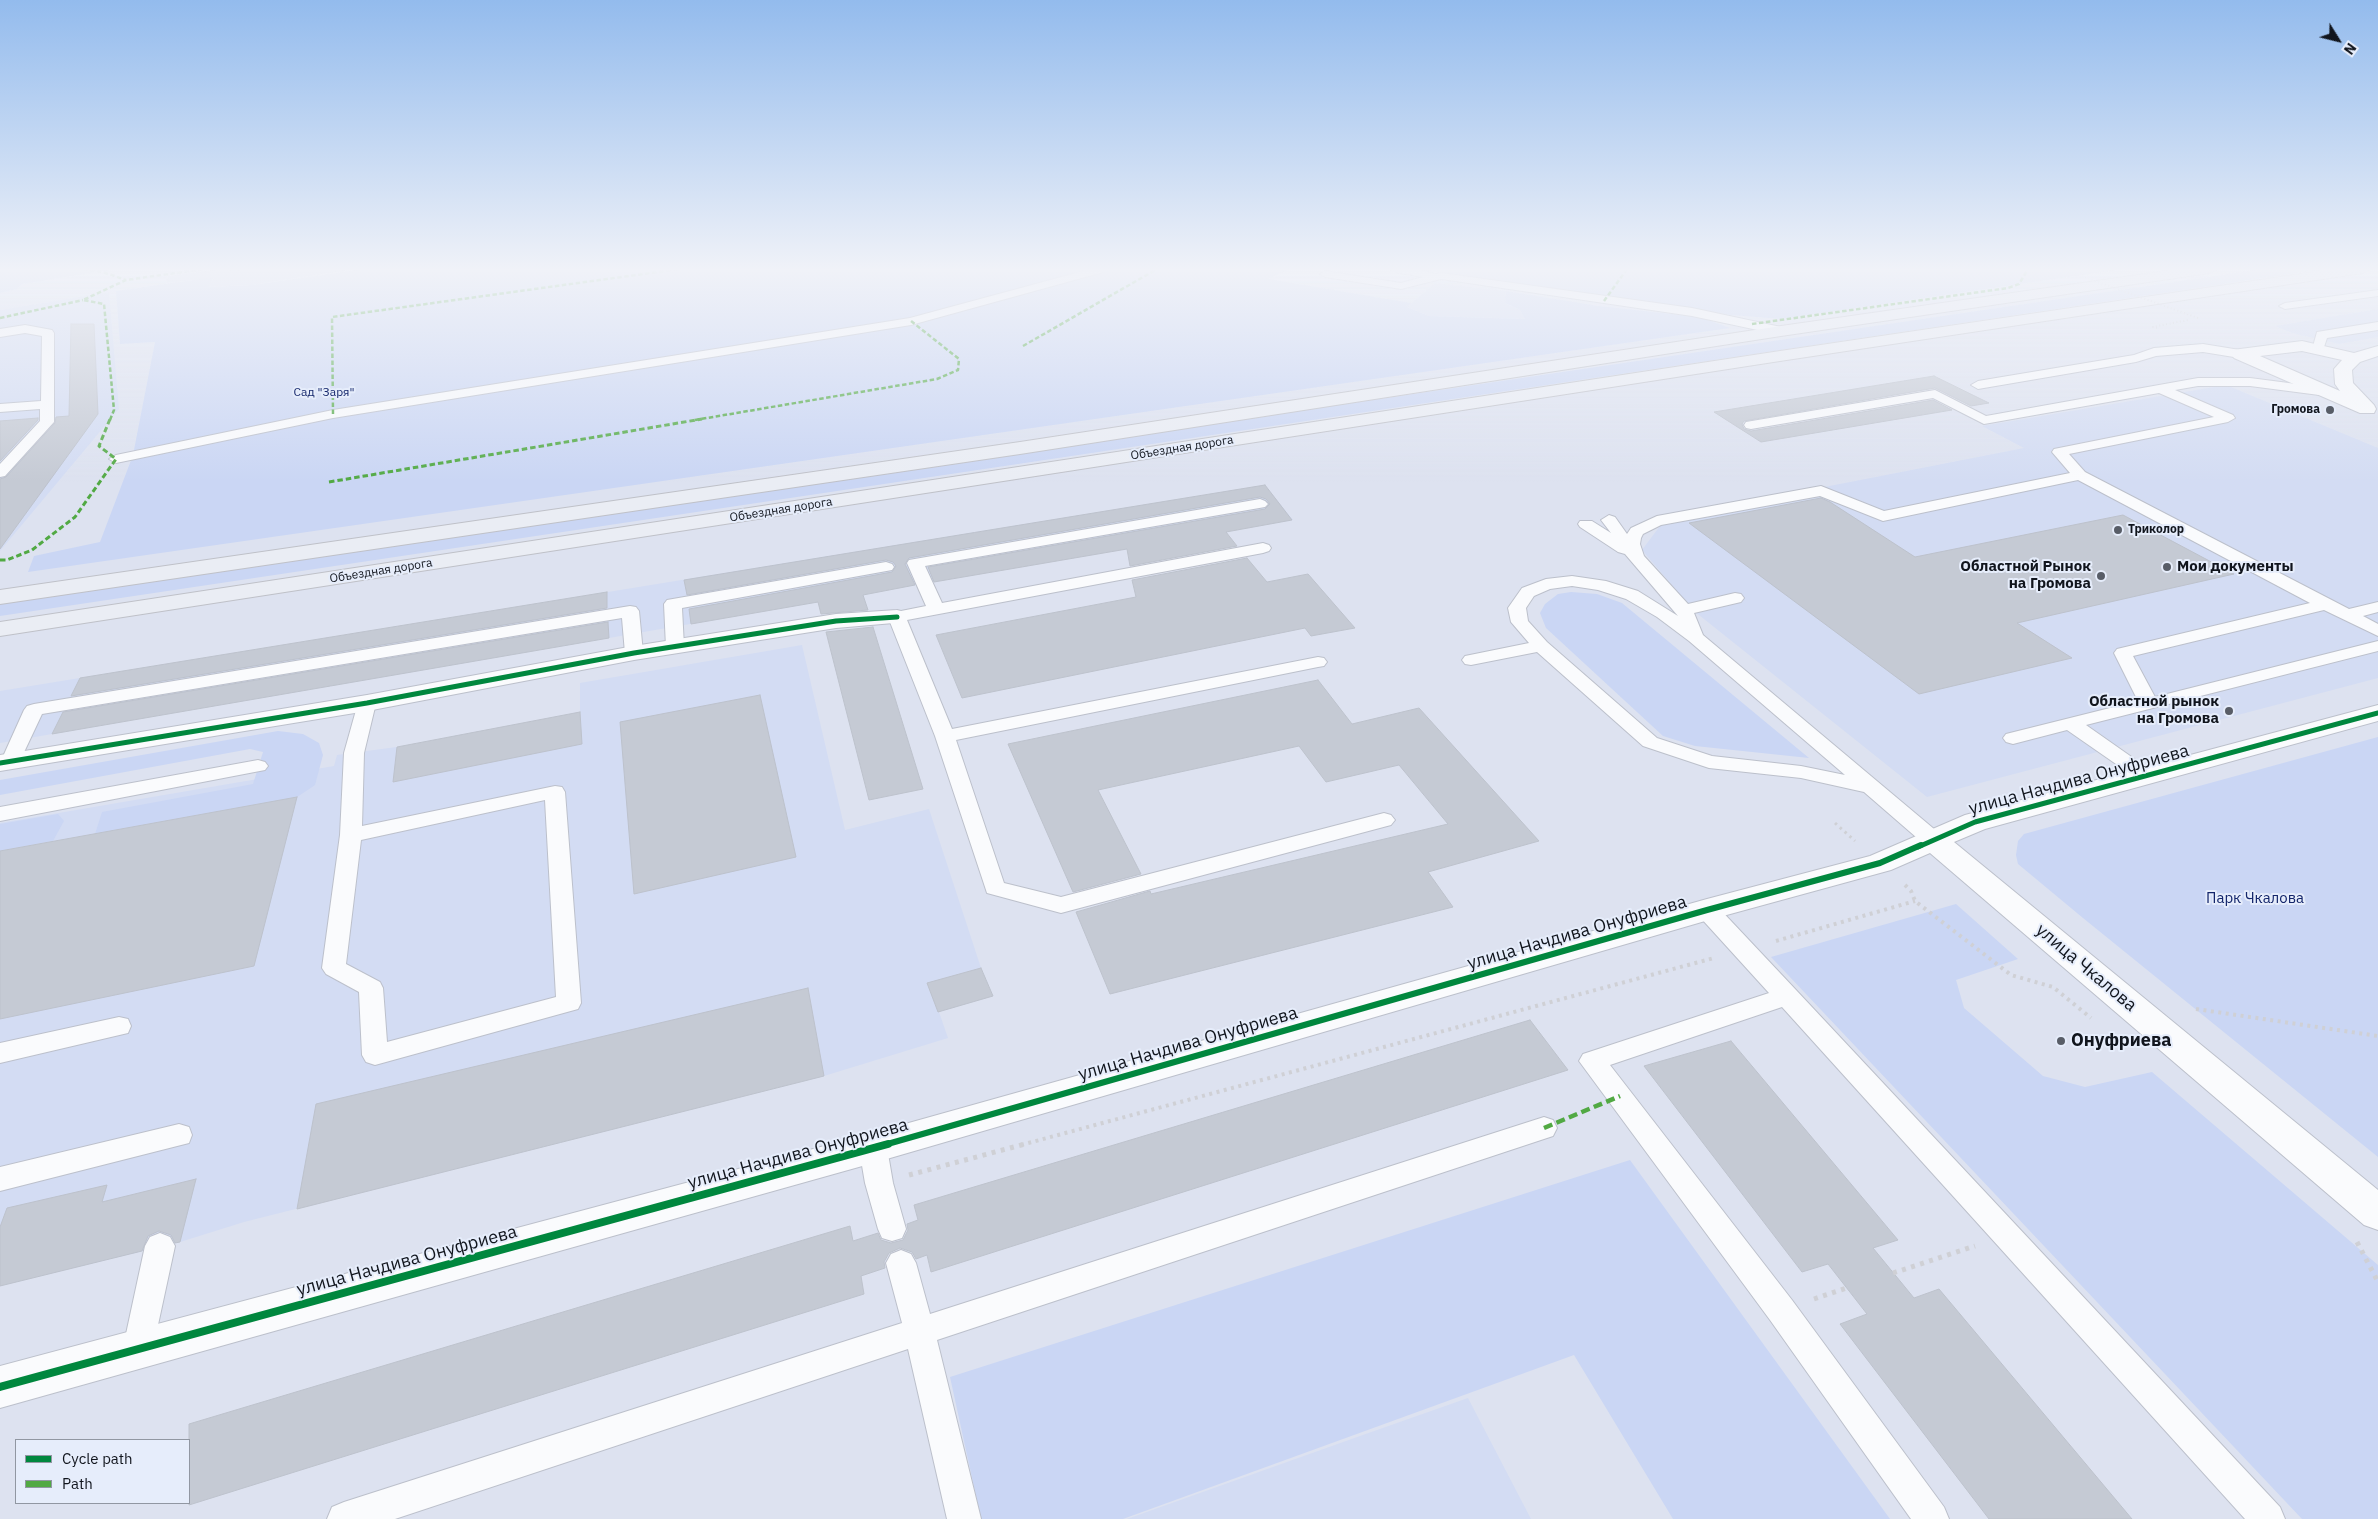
<!DOCTYPE html>
<html>
<head>
<meta charset="utf-8">
<style>
	body { margin:0 }
	#map { position:relative; width:2378px; height:1519px; overflow:hidden; background:#dde2f0; font-family:"IBM Plex Sans",sans-serif }
	canvas { display:block }
	.legend { position:absolute; left:15px; top:1439px; width:175px; height:65px; box-sizing:border-box; background:#e6edfb; border:1px solid #9197a2; margin:0; padding:6px 9px; list-style:none; font-size:15px; color:#11151d }
	.legend li { display:flex; align-items:center; gap:10px; height:25px }
	.legend b { width:25px; border:1px solid #9197a2 }
	.north { position:absolute; left:2313px; top:15px; width:50px; height:50px; -webkit-text-stroke:4px #e6edfb; paint-order:stroke; rotate:126deg; font-size:14px; font-weight:700; line-height:20px; text-align:center; color:#11151d }
	.north::after { content:''; display:block; margin:auto; width:18px; height:22px; background:#11151d; clip-path:polygon(50% 0,100% 100%,50% 72%,0 100%) }
</style>
</head>
<body>
<div id="map">
<canvas width="2378" height="1519"></canvas>
<ul class="legend">
<li><b style="height:6px;background:#00873e"></b>Cycle path</li>
<li><b style="height:6px;background:#51a943"></b>Path</li>
</ul>
<div class="north">N</div>
</div>
<script>
const ctx = document.querySelector('canvas').getContext('2d');
ctx.lineJoin = 'round';
function paint(path, color) { ctx.fillStyle = color; ctx.fill(path, 'evenodd'); }
const poly = rows => new Path2D(rows.map(r => 'M' + r).join(''));
function strokePath(path, color, width, dash) { ctx.strokeStyle = color; ctx.lineWidth = width; ctx.lineCap = dash ? 'butt' : 'round'; ctx.setLineDash(dash || []); ctx.stroke(path); }
function write(font, color, halo, rows, align = 'center') {
  ctx.font = font + ' "IBM Plex Sans",sans-serif'; ctx.lineWidth = 4; ctx.setLineDash([]); ctx.textBaseline = 'middle'; ctx.strokeStyle = halo; ctx.fillStyle = color; for (const [text, x, y, turn = 0] of rows) {
    ctx.save(); ctx.translate(x, y); ctx.rotate((+turn || 0) * Math.PI / 180); ctx.textAlign = isNaN(turn) ? turn : align; if (halo) ctx.strokeText(text, 0, 0); ctx.fillText(text, 0, 0); ctx.restore();
  }
}
paint(poly([
	[223,269,353,269,251,285,207,287,214,278,166,283,168,276],
	[1435,283,1506,291,1505,303,1520,310,1526,319,1429,316,1407,307],
	[109,292,119,409,0,551,0,310],
	[2378,309,2378,337,2339,344,2292,333,2275,326],
	[2226,385,2378,448,2378,678,1927,797,1694,611,1642,550,1666,518,2024,448,1982,426],
	[1265,485,1293,520,0,743,0,691],
	[802,645,845,830,929,809,981,968,993,996,939,1012,948,1038,824,1076,244,1222,180,1242,0,1286,0,823,334,766,337,755,397,747,580,712,580,683],
	[1468,1398,1531,1519,1127,1519,1360,1436]
]), '#d3dcf3');
paint(poly([
	[0,269,116,269,22,284,17,289,0,293],
	[365,269,1289,269,1269,279,1411,303,1407,307,1429,316,1525,319,1520,310,1505,303,1506,291,1599,306,1691,316,1708,320,1730,328,28,572,34,556,100,542,133,455,155,342,120,344,116,291,214,277,208,287,251,285],
	[1417,269,2123,269,1781,319,1731,315],
	[2262,269,2324,269,0,616,0,602],
	[1571,592,1597,594,1622,603,1809,758,1695,746,1663,736,1546,628,1540,613,1545,604,1558,594],
	[278,731,303,734,319,743,323,755,315,785,297,797,95,834,102,812,253,784,263,752,250,749,0,795,0,780],
	[2378,737,2378,1157,2083,918,2018,864,2016,855,2018,841,2024,834],
	[58,814,64,821,53,841,0,851,0,824],
	[1956,904,2018,959,1956,980,1964,1008,2043,1076,2085,1087,2152,1072,2378,1265,2378,1519,2302,1519,1771,957],
	[1630,1160,1890,1519,1673,1519,1574,1355,1123,1519,981,1519,950,1377]
]), '#cad6f4');
const building = poly([
	[71,324,94,324,98,414,0,549,0,479,6,477,55,423,56,417,69,416,71,324],
	[1934,376,1989,403,1971,406,1935,388,1744,421,1742,424,1744,429,1751,431,1933,400,1952,410,1761,442,1714,412,1934,376],
	[38,418,38,420,0,461,0,421,38,418],
	[1265,485,1292,520,1226,532,1237,546,1130,566,1127,549,934,582,928,567,1265,509,1270,504,1266,499,1260,497,909,558,905,564,915,585,863,595,868,610,821,614,818,602,691,624,689,609,892,572,896,566,893,562,886,560,687,595,684,580,1265,485],
	[1821,498,1830,502,1915,557,2123,515,2234,574,2017,623,2072,658,1919,694,1689,523,1821,498],
	[1247,558,1267,582,1308,574,1355,628,1311,636,1305,628,962,698,936,635,1136,597,1132,580,1247,558],
	[607,592,607,608,71,696,80,678,607,592],
	[608,622,609,638,52,734,63,712,608,622],
	[873,627,923,789,869,800,826,632,873,627],
	[1318,680,1352,724,1419,708,1539,841,1428,872,1453,907,1110,994,1076,912,1150,891,1151,894,1448,824,1399,765,1326,782,1299,746,1098,790,1141,874,1073,892,1008,744,1318,680],
	[760,695,796,857,634,894,620,722,760,695],
	[580,712,582,744,393,782,397,747,580,712],
	[297,797,254,966,0,1019,0,851,297,797],
	[981,968,993,996,938,1012,927,983,981,968],
	[808,988,824,1076,297,1209,316,1104,808,988],
	[1530,1020,1568,1070,931,1272,927,1255,916,1259,912,1252,900,1248,889,1253,884,1262,885,1268,861,1276,864,1294,189,1505,189,1424,850,1226,853,1241,878,1233,881,1240,891,1243,903,1240,908,1230,907,1224,918,1220,914,1205,1530,1020],
	[1731,1041,1898,1240,1873,1248,1914,1298,1939,1289,2132,1519,1989,1519,1840,1324,1867,1314,1828,1264,1802,1272,1644,1066,1731,1041],
	[196,1179,180,1242,175,1243,171,1235,159,1231,148,1236,142,1251,0,1286,0,1227,7,1208,107,1185,102,1202,196,1179]
]);
paint(building, '#c5cad4');
strokePath(building, '#bdc2cc', 1);
const service = poly([
	[1091,269,1108,269,1107,271,911,325,333,418,116,463,109,459,116,455,333,410,910,318,1091,269],
	[1390,269,1414,269,1436,274,1441,273,1692,308,1781,327,1787,331,1781,335,1692,316,1441,279,1401,289,1325,277,1320,274,1325,271,1401,283,1423,277,1395,272,1390,269],
	[2378,290,2378,296,2285,309,2279,306,2285,303,2378,290],
	[2378,322,2378,330,2327,338,2322,353,2318,354,2312,350,2317,332,2378,322],
	[25,325,52,330,54,333,54,422,5,476,0,477,0,464,40,421,40,409,0,412,0,404,41,401,42,336,25,333,0,337,0,329,25,325],
	[2203,344,2240,350,2246,354,2240,358,2203,352,2156,356,2136,362,1978,389,1971,385,1978,381,2134,355,2154,348,2203,344],
	[2198,378,2250,378,2327,388,2334,392,2327,396,2250,386,2198,386,2175,390,2233,415,2235,418,2228,422,2069,454,2085,472,2349,609,2378,602,2378,612,2363,616,2378,624,2378,636,2324,610,2133,656,2155,697,2378,641,2378,651,2086,725,2153,772,2156,776,2153,780,2146,782,2139,780,2067,730,2013,744,2006,742,2003,738,2006,734,2138,701,2114,653,2117,649,2310,603,2078,480,1883,521,1820,496,1661,525,1643,534,1641,538,1640,544,1644,556,1688,604,1735,593,1741,594,1744,598,1741,602,1694,613,1703,635,1940,834,1943,839,1940,844,1932,846,1924,844,1864,792,1801,778,1709,768,1643,746,1537,652,1471,665,1465,664,1462,660,1465,656,1529,643,1511,622,1508,608,1522,588,1546,579,1572,576,1606,581,1638,591,1678,616,1625,554,1618,552,1580,527,1578,524,1580,521,1592,521,1611,533,1601,520,1609,515,1615,517,1627,534,1631,528,1657,516,1821,486,1884,511,2070,473,2052,452,2054,449,2214,417,2159,393,1984,424,1933,398,1751,429,1746,428,1744,425,1746,422,1935,390,1986,416,2198,378],
	[1572,586,1598,590,1626,599,1657,617,1689,641,1845,775,1801,766,1712,756,1657,738,1547,642,1528,621,1526,608,1534,596,1550,589,1572,586],
	[1260,499,1265,501,1268,504,1265,507,925,566,942,603,1263,543,1269,545,1271,548,1269,551,1263,553,907,620,952,729,1318,657,1324,658,1327,662,1324,666,1318,667,956,740,1004,883,1061,897,1384,813,1391,815,1395,820,1391,825,1061,913,987,893,935,736,888,617,891,613,926,606,907,563,909,560,1260,499],
	[886,562,892,564,894,567,892,570,682,608,684,647,681,651,675,652,669,651,666,647,664,604,667,600,886,562],
	[630,606,636,607,639,611,643,653,640,657,634,658,628,657,625,653,622,618,42,714,18,765,11,767,4,765,1,761,24,710,27,706,34,704,630,606],
	[367,697,374,699,376,703,364,753,362,826,555,786,562,787,565,792,581,1003,578,1009,375,1065,366,1062,362,1055,359,992,326,974,322,968,340,835,344,753,358,703,360,699,367,697],
	[545,800,556,997,387,1042,383,988,380,982,346,964,361,840,545,800],
	[258,760,265,762,268,766,265,770,0,821,0,807,258,760],
	[1707,902,1715,904,1796,990,2280,1507,2285,1519,2245,1519,1782,1007,1610,1065,1792,1300,1944,1507,1949,1519,1911,1519,1770,1320,1579,1061,1583,1054,1769,993,1699,916,1696,910,1699,904,1707,902],
	[119,1017,128,1019,131,1026,128,1033,0,1063,0,1043,119,1017],
	[1544,1117,1553,1120,1557,1128,1553,1136,937,1340,981,1519,947,1519,908,1349,395,1519,327,1519,332,1507,344,1502,902,1323,886,1263,891,1254,901,1250,911,1254,916,1263,930,1314,1544,1117],
	[179,1124,189,1127,192,1135,189,1143,0,1191,0,1167,179,1124],
	[873,1137,883,1140,887,1148,893,1183,906,1229,902,1238,892,1241,882,1238,878,1229,865,1183,859,1148,863,1140,873,1137],
	[160,1233,170,1237,175,1246,153,1348,149,1358,138,1362,127,1358,123,1348,145,1246,150,1237,160,1233]
]);
const minor = poly([
	[2302,341,2354,353,2378,346,2378,356,2360,362,2352,370,2353,383,2374,405,2376,409,2374,413,2360,413,2234,358,2231,354,2234,350,2240,349,2302,341],
	[2302,351,2342,360,2334,369,2335,384,2340,391,2260,356,2302,351],
	[897,610,905,612,909,617,905,622,836,628,634,660,367,711,0,771,0,755,367,695,634,646,836,614,897,610],
	[2378,705,2378,721,1985,829,1954,842,2378,1190,2378,1230,2364,1225,1930,853,1891,870,1712,919,873,1163,0,1408,0,1366,873,1133,1707,899,1870,856,1965,815,2378,705]
]);
const primary = poly([
	[2180,269,2217,269,2210,273,1781,336,1020,454,0,604,0,590,1020,442,1781,326,2180,269],
	[2334,269,2370,269,2363,273,1780,361,0,636,0,622,1780,351,2334,269]
]);
strokePath(service, '#bcc0cb', 2);
strokePath(minor, '#bcc0cb', 2);
strokePath(primary, '#bfc1c8', 2);
strokePath(poly([
	[2157,328,2153,327,2188,320]
]), '#cfd0d5', 2, [1, 2.5]);
strokePath(poly([
	[1835,823,1855,841]
]), '#cfd0d5', 3, [2.5, 4]);
strokePath(poly([
	[1905,885,1911,891,1915,901,2011,975,2053,987,2091,1018],
	[1776,941,1915,901],
	[2196,1009,2378,1036],
	[1021,1145,1714,958]
]), '#cfd0d5', 4, [3, 4.5]);
strokePath(poly([
	[909,1175,1025,1144],
	[2357,1242,2378,1282],
	[1893,1273,1975,1246],
	[1814,1299,1847,1288]
]), '#cfd0d5', 5, [4, 5.5]);
paint(service, '#fafbfd');
paint(minor, '#fafbfd');
paint(primary, '#eaedf4');
strokePath(poly([
	[2062,269,2198,318]
]), '#cfd0d5', 2, [1, 2.5]);
strokePath(poly([
	[83,269,103,272,126,280],
	[230,269,239,269],
	[1604,301,1627,269],
	[0,318,83,300],
	[1752,324,2008,288,2019,284,2028,269],
	[1023,346,1157,269],
	[333,414,332,317,679,269],
	[110,420,114,410,104,304,83,300,126,280,203,269],
	[695,420,937,379,958,370,959,359,911,321]
]), '#51a943', 2.5, [4.5, 2.5]);
strokePath(poly([
	[329,482,702,419],
	[0,560,7,560,32,550,75,517,116,459,99,446,110,419]
]), '#51a943', 3, [5.5, 3]);
strokePath(poly([
	[1544,1128,1620,1096]
]), '#51a943', 4.5, [9, 4.5]);
strokePath(poly([
	[0,763,367,703,634,653,836,621,897,617],
	[1918,847,1975,822,2378,713]
]), '#00873e', 5);
strokePath(poly([
	[884,1145,1707,910,1880,863,1921,845]
]), '#00873e', 6);
strokePath(poly([
	[0,1387,888,1144]
]), '#00873e', 8);
const sky = ctx.createLinearGradient(0, 0, 0, 482);
sky.addColorStop(0, '#93bbed');
sky.addColorStop(0.56, '#f0f2f8');
sky.addColorStop(1, '#f0f2f800');
ctx.fillStyle = sky;
ctx.fillRect(0, 0, 2378, 482);
for (const [x, y, r, color] of [
	[2330,410,5,"#585d67"],
	[2118,530,5,"#585d67"],
	[2167,567,5,"#585d67"],
	[2101,576,5,"#585d67"],
	[2229,711,5,"#585d67"],
	[2061,1041,5,"#585d67"]
]) { const dot = new Path2D(); dot.arc(x, y, r, 0, 2 * Math.PI); ctx.fillStyle = color; ctx.fill(dot); strokePath(dot, '#e6edfb', 2); }
write('12px', '#14266b', '#e6edfb', [
	["Сад \"Заря\"",324,393]
]);
write('bold 12px', '#11151d', '#e6edfb', [
	["Громова",2320,410],
	["Триколор",2128,530,"left"]
], 'right');
write('12px', '#11151d', '#e6edfb', [
	["Объездная дорога",1182,448,-9],
	["Объездная дорога",781,510,-9],
	["Объездная дорога",381,571,-9]
]);
write('bold 15px', '#11151d', '#e6edfb', [
	["Областной Рынок",2091,567],
	["на Громова",2091,584],
	["Мои документы",2177,567,"left"],
	["Областной рынок",2219,702],
	["на Громова",2219,719]
], 'right');
write('15px', '#14266b', '#e6edfb', [
	["Парк Чкалова",2255,899]
]);
write('18px', '#11151d', '#e6edfb', [
	["улица Начдива Онуфриева",2079,780,-15],
	["улица Начдива Онуфриева",1577,933,-16],
	["улица Чкалова",2086,968,40],
	["улица Начдива Онуфриева",1188,1044,-16],
	["улица Начдива Онуфриева",798,1154,-15],
	["улица Начдива Онуфриева",407,1261,-15]
]);
write('bold 18px', '#11151d', '#e6edfb', [
	["Онуфриева",2071,1041]
], 'left');
</script>
</body>
</html>
